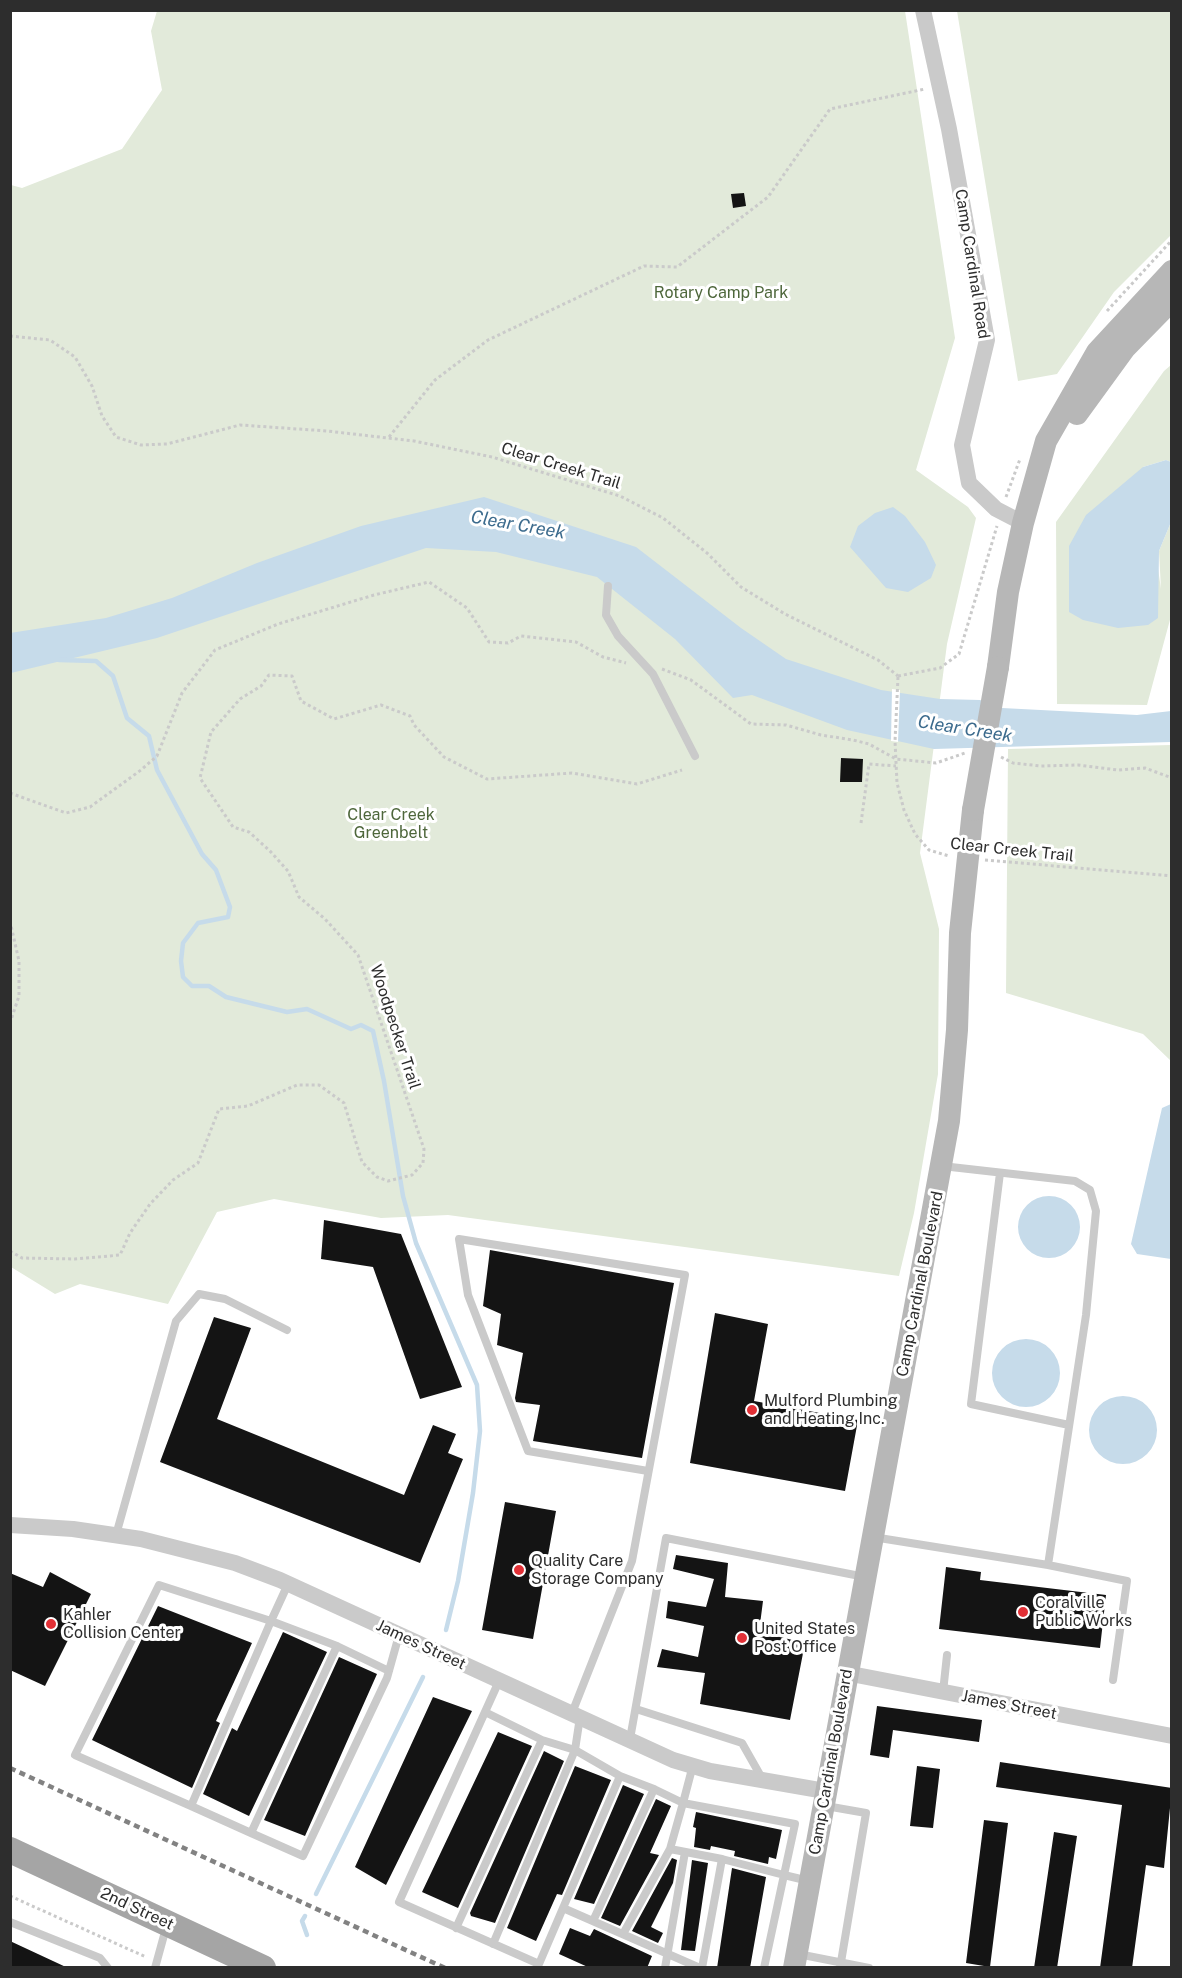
<!DOCTYPE html>
<html>
<head>
<meta charset="utf-8">
<style>
	body { margin:0 }
	#map { position:relative; width:1182px; height:1978px; overflow:hidden; background:#fff; font-family:"Public Sans",sans-serif }
	canvas { display:block }
	.frame { position:absolute; inset:0; border:12px solid #2d2d2d; pointer-events:none }
</style>
</head>
<body>
<div id="map">
<canvas width="1182" height="1978"></canvas>
<div class="frame"></div>
</div>
<script>
const ctx = document.querySelector('canvas').getContext('2d');
ctx.lineJoin = 'round';
function paint(path, color) { ctx.fillStyle = color; ctx.fill(path, 'evenodd'); }
const poly = rows => new Path2D(rows.map(r => 'M' + r).join(''));
function strokePath(path, color, width, dash) { ctx.strokeStyle = color; ctx.lineWidth = width; ctx.lineCap = dash ? 'butt' : 'round'; ctx.setLineDash(dash || []); ctx.stroke(path); }
function write(font, color, halo, rows, align = 'center') {
  ctx.font = font + ' "Public Sans",sans-serif'; ctx.lineWidth = 6; ctx.setLineDash([]); ctx.textBaseline = 'middle'; ctx.strokeStyle = halo; ctx.fillStyle = color; for (const [text, x, y, turn = 0] of rows) {
    ctx.save(); ctx.translate(x, y); ctx.rotate((+turn || 0) * Math.PI / 180); ctx.textAlign = isNaN(turn) ? turn : align; if (halo) ctx.strokeText(text, 0, 0); ctx.fillText(text, 0, 0); ctx.restore();
  }
}
paint(poly([
	[157,11,905,11,955,338,916,470,968,507,976,518,947,644,920,853,939,929,938,1074,914,1213,899,1276,448,1215,381,1218,274,1199,217,1212,168,1304,80,1284,55,1294,11,1267,11,185,22,188,122,149,162,90,151,31],
	[957,11,1171,11,1171,235,1114,292,1057,374,1018,381],
	[1171,365,1171,462,1166,460,1143,467,1161,589,1159,551,1171,522,1171,616,1147,705,1057,704,1056,522,1164,371],
	[1171,745,1172,745,1171,1061,1143,1034,1006,993,1008,749]
]), '#e2eada');
paint(poly([
	[1166,460,1171,462,1171,522,1159,551,1158,618,1148,625,1118,628,1083,620,1069,612,1069,546,1086,515,1143,467],
	[484,497,636,547,741,628,786,659,881,690,940,699,980,700,1002,708,1137,715,1171,711,1171,742,934,749,847,730,752,695,733,698,675,639,597,577,496,552,426,548,157,638,11,673,10,633,106,618,172,598,257,563,361,526],
	[893,507,905,516,925,542,936,565,931,578,908,592,886,588,850,547,858,526,875,513],
	[1171,1104,1171,1259,1137,1254,1131,1244,1159,1121,1162,1108],
	'1018 1227a31 31 0 1 1 62 0a31 31 0 1 1-62 0Z',
	'992 1373a34 34 0 1 1 68 0a34 34 0 1 1-68 0Z',
	'1089 1430a34 34 0 1 1 68 0a34 34 0 1 1-68 0Z'
]), '#c6dbea');
paint(poly([
	[892,689,900,690,898,742,891,741]
]), '#fff');
strokePath(poly([
	[59,660,96,661,113,676,127,718,149,736,157,770,202,854,216,870,230,907,228,917,198,923,183,943,181,961,183,977,192,986,209,986,226,997,287,1012,307,1009,351,1029,361,1025,373,1031,384,1081,403,1196,416,1243,477,1385,480,1431,473,1493,458,1581,446,1630],
	[316,1894,423,1677],
	[305,1916,302,1921,307,1935]
]), '#c6dbea', 4.5);
paint(poly([
	[744,193,746,206,733,208,731,194],
	[841,758,863,759,862,782,840,782],
	[324,1220,401,1234,462,1387,420,1399,373,1267,321,1259],
	[490,1250,674,1283,642,1458,533,1441,540,1405,516,1402,515,1398,523,1353,497,1345,501,1314,483,1306],
	[715,1313,768,1324,754,1401,858,1420,845,1491,690,1463],
	[214,1317,251,1328,217,1419,404,1495,433,1425,456,1434,448,1453,463,1459,420,1563,160,1462],
	[505,1502,556,1511,533,1639,482,1630],
	[676,1555,728,1563,725,1597,763,1601,759,1632,805,1643,790,1720,700,1704,705,1673,657,1667,662,1649,698,1657,704,1626,666,1618,668,1601,706,1607,714,1579,673,1569],
	[946,1567,981,1572,980,1580,1106,1595,1100,1648,939,1629],
	[50,1572,91,1594,45,1686,10,1670,10,1573,43,1587],
	[158,1606,252,1643,216,1721,220,1723,192,1788,92,1740],
	[283,1632,327,1652,249,1816,203,1794,232,1728,237,1731],
	[339,1657,377,1674,305,1836,264,1820],
	[433,1697,472,1711,386,1885,355,1867],
	[877,1706,982,1720,979,1742,893,1730,889,1758,870,1755],
	[498,1732,532,1746,458,1908,422,1892],
	[544,1751,564,1761,495,1923,471,1916,470,1913],
	[1000,1762,1172,1788,1164,1868,1146,1865,1132,1968,1100,1968,1122,1805,996,1787],
	[575,1766,611,1780,562,1895,557,1894,536,1941,507,1928],
	[917,1766,940,1769,933,1828,910,1826],
	[623,1785,644,1794,594,1904,574,1899],
	[656,1799,671,1806,650,1853,659,1855,620,1926,601,1918],
	[696,1812,782,1830,776,1859,769,1857,768,1864,734,1856,735,1851,711,1846,710,1850,694,1847,696,1828,693,1827],
	[984,1820,1008,1823,990,1967,966,1963],
	[1054,1832,1077,1836,1057,1968,1034,1968],
	[672,1858,677,1860,673,1883,651,1927,663,1933,658,1943,632,1931],
	[692,1860,708,1863,695,1951,681,1950],
	[732,1868,766,1877,750,1968,717,1968],
	[570,1928,590,1936,594,1929,652,1956,647,1968,590,1968,559,1954],
	[10,1941,68,1968,10,1968]
]), '#141414');
strokePath(poly([
	[1107,311,1172,240],
	[10,336,50,340,75,357,92,386,102,416,116,437,141,445,167,444,240,425,327,431,414,441,492,457,620,496,663,518,707,553,741,587,785,614,878,660,898,676],
	[389,437,435,380,488,340,644,266,677,267,768,197,830,109,925,89],
	[1006,497,1020,459],
	[662,669,691,680,751,724,786,725,821,735,853,740,869,744,896,759,936,763,965,753],
	[898,676,940,668,959,654,997,526],
	[898,677,895,741,897,783,904,810,915,834,929,850,949,856],
	[1001,757,1013,763,1041,766,1078,765,1118,770,1145,768,1172,778],
	[10,793,66,813,90,807,141,770,157,756,182,693,215,650,278,624,374,595,429,582,467,608,489,642,508,643,521,636,576,642,603,657,626,663],
	[861,823,869,764,896,766],
	[985,860,1172,876],
	[10,921,19,961,19,996,10,1023],
	[10,1251,22,1258,75,1259,120,1255,130,1233,150,1204,173,1180,198,1163,219,1109,248,1106,297,1085,319,1085,344,1103,362,1162,377,1177,388,1181,412,1175,423,1163,424,1149,358,955,325,919,299,897,288,871,269,850,249,832,233,827,200,778,211,732,240,699,261,686,269,675,292,676,301,701,334,719,381,705,410,716,414,725,444,757,487,779,572,773,637,784,682,770],
	[10,1896,146,1957]
]), '#cacaca', 3, [3, 3]);
strokePath(poly([
	[608,586,606,615,618,636,653,674,695,756],
	[1000,1173,971,1404,1069,1425],
	[116,1535,176,1321,199,1294,225,1299,287,1330],
	[873,1537,1048,1565,1086,1315,1096,1211,1090,1190,1075,1181,942,1166],
	[1048,1565,1127,1581,1113,1680],
	[337,1646,389,1671],
	[499,1681,399,1902,539,1964,563,1908,700,1968],
	[943,1692,947,1655],
	[636,1709,742,1743,763,1780],
	[572,1713,632,1561,685,1275,459,1239,468,1295,528,1451,648,1471],
	[630,1739,666,1538,865,1577],
	[542,1740,575,1750,580,1717],
	[654,1789,683,1803,693,1765],
	[191,1806,271,1621,159,1585,75,1755,191,1806,251,1833,303,1856,387,1678,399,1635],
	[826,1806,866,1813,840,1968],
	[251,1833,337,1646,271,1621,288,1584],
	[722,1859,784,1875,764,1968],
	[593,1921,654,1789,620,1776],
	[10,1922,100,1958,108,1968],
	[456,1928,542,1740,485,1712],
	[623,1934,670,1849],
	[493,1944,575,1750,620,1776,563,1908],
	[798,1954,869,1968],
	[155,1968,166,1928],
	[665,1968,685,1852],
	[702,1968,722,1859,670,1849,683,1803,795,1824,784,1875,809,1881]
]), '#cacaca', 8);
strokePath(poly([
	[923,10,949,129,987,340,962,445,969,483,996,509,1023,523],
	[10,1525,73,1529,141,1539,235,1563,280,1580,673,1760,710,1771,825,1791],
	[846,1673,1172,1736]
]), '#cacaca', 16);
strokePath(poly([
	[1077,414,1125,348,1172,300],
	[998,667,1008,592,1023,523,1046,441,1097,352,1172,271],
	[794,1968,949,1121,957,1030,960,933,973,810]
]), '#b7b7b7', 22);
strokePath(poly([
	[10,1850,263,1968]
]), '#a5a5a5', 26);
strokePath(poly([
	[10,1768,445,1968]
]), '#828282', 4.5, [6, 4.5]);
strokePath(poly([
	[973,810,998,667]
]), '#b7b7b7', 22);
for (const [x, y, r, color] of [
	[752,1410,6,"#e23036"],
	[519,1570,6,"#e23036"],
	[1023,1612,6,"#e23036"],
	[51,1624,6,"#e23036"],
	[742,1638,6,"#e23036"]
]) { const dot = new Path2D(); dot.arc(x, y, r, 0, 2 * Math.PI); ctx.fillStyle = color; ctx.fill(dot); strokePath(dot, '#fff', 2); }
write('16px', '#2d2d2d', '#fff', [
	["Camp Cardinal Road",972,264,81],
	["Clear Creek Trail",561,466,17],
	["Clear Creek Trail",1012,850,6],
	["Woodpecker Trail",395,1027,72],
	["Camp Cardinal Boulevard",920,1284,-79],
	["James Street",421,1645,25],
	["James Street",1009,1705,11],
	["Camp Cardinal Boulevard",831,1762,-80],
	["2nd Street",137,1909,25]
]);
write('16px', '#4e673b', '#fff', [
	["Rotary Camp Park",721,293],
	["Clear Creek",391,815],
	["Greenbelt",391,833]
]);
write('16px', '#2d2d2d', '#fff', [
	["Mulford Plumbing",764,1401],
	["and Heating Inc.",764,1419],
	["Quality Care",531,1561],
	["Storage Company",531,1579],
	["Coralville",1035,1603],
	["Public Works",1035,1621],
	["Kahler",63,1615],
	["Collision Center",63,1633],
	["United States",754,1629],
	["Post Office",754,1647]
], 'left');
write('italic 18px', '#3c6b8d', '#fff', [
	["Clear Creek",518,525,10],
	["Clear Creek",965,729,9]
]);
</script>
</body>
</html>
